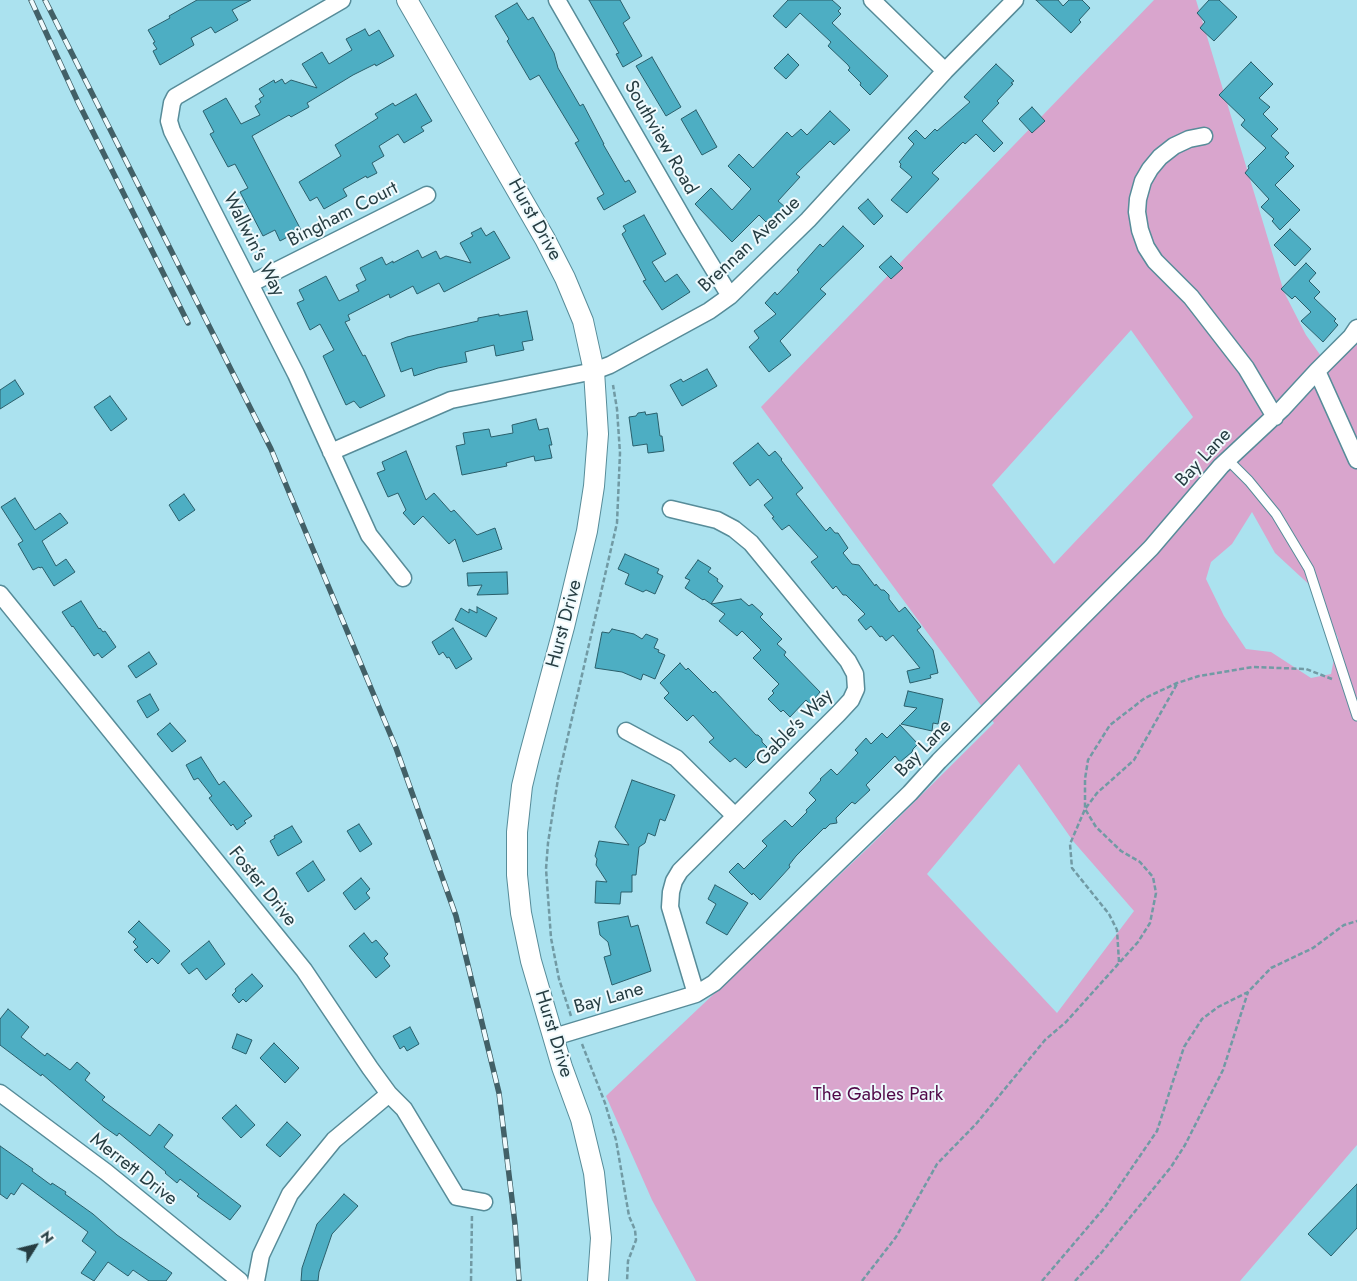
<!DOCTYPE html>
<html>
<head>
<meta charset="utf-8">
<style>
	body { margin:0 }
	#map { position:relative; width:1357px; height:1281px; overflow:hidden; background:#abe2ef; font-family:Jost,sans-serif }
	canvas { display:block }
	.north { position:absolute; left:10px; top:1221px; width:50px; height:50px; -webkit-text-stroke:4px #effafd; paint-order:stroke; rotate:54deg; font-size:14px; font-weight:700; line-height:20px; text-align:center; color:#263d42 }
	.north::after { content:''; display:block; margin:auto; width:18px; height:22px; background:#263d42; clip-path:polygon(50% 0,100% 100%,50% 72%,0 100%) }
</style>
</head>
<body>
<div id="map">
<canvas width="1357" height="1281"></canvas>
<div class="north">N</div>
</div>
<script>
const ctx = document.querySelector('canvas').getContext('2d');
ctx.lineJoin = 'round';
function paint(path, color) { ctx.fillStyle = color; ctx.fill(path, 'evenodd'); }
const poly = rows => new Path2D(rows.map(r => 'M' + r).join(''));
function strokePath(path, color, width, dash) { ctx.strokeStyle = color; ctx.lineWidth = width; ctx.lineCap = dash ? 'butt' : 'round'; ctx.setLineDash(dash || []); ctx.stroke(path); }
function write(font, color, halo, rows, align = 'center') {
  ctx.font = font + ' Jost,sans-serif'; ctx.lineWidth = 4; ctx.setLineDash([]); ctx.textBaseline = 'middle'; ctx.strokeStyle = halo; ctx.fillStyle = color; for (const [text, x, y, turn = 0] of rows) {
    ctx.save(); ctx.translate(x, y); ctx.rotate((+turn || 0) * Math.PI / 180); ctx.textAlign = isNaN(turn) ? turn : align; if (halo) ctx.strokeText(text, 0, 0); ctx.fillText(text, 0, 0); ctx.restore();
  }
}
paint(poly([
	[1154,0,1196,0,1284,292,1306,335,1321,356,1338,349,1357,327,1357,1145,1240,1281,696,1281,652,1200,606,1096,868,848,994,723,761,407],
	[1131,330,1193,417,1054,564,992,485],
	[1252,512,1275,553,1315,590,1338,638,1331,674,1311,678,1271,652,1246,649,1224,616,1206,579,1211,562,1232,544],
	[1019,764,1073,841,1134,911,1057,1013,927,874]
]), '#d9a5cd');
const building = poly([
	[197,0,251,0,232,10,238,20,215,33,211,27,191,38,194,45,160,65,153,51,157,49,153,43,155,42,148,30,170,18,169,16,197,0],
	[589,0,620,0,630,18,623,23,642,56,623,67,616,54,619,53,589,0],
	[788,0,832,0,841,8,838,11,841,14,832,23,888,76,870,95,860,85,861,83,848,70,850,68,848,65,828,46,831,42,800,13,786,28,773,16,788,0],
	[1036,0,1058,0,1063,6,1069,0,1082,0,1090,8,1079,20,1081,22,1071,33,1036,0],
	[1209,0,1219,0,1237,17,1214,41,1200,28,1205,22,1197,13,1209,0],
	[517,3,528,20,533,17,554,53,558,68,580,106,583,104,604,144,603,144,625,182,629,180,636,192,604,210,597,198,604,194,575,143,579,141,539,75,530,80,507,41,509,39,495,16,517,3],
	[365,29,369,36,379,30,394,56,376,66,375,64,353,75,307,103,309,107,291,117,289,115,252,136,301,230,280,241,275,230,263,236,240,192,248,188,235,164,228,167,210,134,214,132,203,111,226,98,241,124,260,115,255,106,261,102,259,99,264,96,259,89,274,80,275,83,282,79,285,84,291,80,317,88,302,64,322,52,329,64,352,50,346,39,365,29],
	[788,54,799,65,786,79,774,68,788,54],
	[652,57,681,107,666,116,636,66,652,57],
	[1251,62,1273,84,1259,98,1270,107,1263,114,1278,129,1271,136,1289,153,1285,157,1294,166,1275,185,1300,210,1280,230,1272,221,1274,219,1261,207,1269,199,1245,173,1249,168,1248,166,1266,148,1241,125,1245,120,1219,95,1251,62],
	[996,64,1014,81,1011,83,1013,84,997,101,999,103,982,121,1003,143,994,152,976,134,965,144,963,142,932,173,939,179,907,213,891,200,912,177,900,167,901,164,899,162,914,144,908,138,916,130,925,139,935,129,937,131,970,102,964,97,996,64],
	[416,94,432,121,421,127,424,131,404,143,398,134,379,146,384,156,372,163,377,173,367,178,366,176,343,189,347,196,324,209,317,197,310,201,299,182,341,156,335,145,378,118,375,114,393,103,395,106,416,94],
	[1032,107,1045,121,1032,133,1019,119,1032,107],
	[696,110,717,147,702,155,681,119,696,110],
	[830,111,850,130,834,145,830,141,796,174,800,177,778,201,785,207,772,223,768,220,766,222,759,215,732,242,695,204,711,188,732,210,751,189,728,166,739,154,753,168,787,132,792,137,801,129,807,135,830,111],
	[868,199,883,216,874,225,858,208,868,199],
	[644,215,666,254,652,262,665,282,677,274,690,292,662,310,643,281,646,280,622,234,626,231,623,226,644,215],
	[843,226,864,246,820,289,826,294,780,341,791,355,769,372,749,347,759,338,754,331,776,314,765,303,775,292,777,295,799,272,797,270,820,244,823,247,843,226],
	[481,228,486,236,494,231,510,258,444,292,439,283,417,294,413,286,390,298,389,294,348,315,350,320,345,322,363,356,365,355,385,396,360,408,354,401,346,405,323,356,334,350,320,324,310,330,297,303,304,300,299,290,326,276,339,301,359,291,356,285,366,280,360,268,382,257,386,265,393,261,393,263,418,250,422,258,436,251,440,259,446,256,471,263,460,243,473,236,471,233,481,228],
	[1290,229,1311,249,1295,266,1274,245,1290,229],
	[891,256,903,268,891,279,879,267,891,256],
	[1306,263,1316,273,1309,281,1320,292,1314,298,1336,319,1334,321,1338,325,1323,342,1301,321,1311,312,1295,296,1292,299,1281,289,1306,263],
	[527,311,533,340,522,342,524,350,496,356,494,345,465,352,467,362,438,368,414,376,412,368,401,372,391,343,407,337,478,321,478,318,499,314,499,316,527,311],
	[707,369,717,386,682,406,670,385,681,379,683,382,707,369],
	[15,380,24,394,0,409,0,390,15,380],
	[110,396,127,419,111,431,94,407,110,396],
	[645,412,646,415,657,413,660,436,662,436,664,451,648,453,647,444,633,446,629,417,636,416,638,413,645,412],
	[536,419,539,430,548,428,552,445,549,445,552,458,535,461,534,456,506,463,507,466,462,475,456,446,465,444,463,433,489,429,491,437,513,433,512,425,536,419],
	[758,443,769,456,775,451,782,459,781,460,803,488,796,494,826,531,830,527,835,533,838,533,848,548,843,553,852,564,859,565,875,586,876,584,881,590,884,590,889,595,889,599,899,612,905,607,921,627,917,630,933,650,938,673,930,675,931,678,910,683,907,671,920,668,893,635,886,641,882,636,880,637,871,626,866,630,858,620,865,614,846,595,843,595,836,586,833,589,811,562,818,557,797,534,789,525,782,530,772,518,774,517,764,505,773,498,758,479,750,486,733,463,758,443],
	[406,451,426,500,434,493,451,512,454,510,477,535,495,528,502,549,463,562,455,539,449,544,423,516,414,525,403,513,406,510,398,493,388,497,377,473,385,470,382,462,406,451],
	[184,494,195,510,179,521,169,505,184,494],
	[15,498,35,530,60,513,68,523,42,541,56,566,66,559,75,572,54,586,42,567,40,568,39,567,33,570,18,544,23,541,1,507,15,498],
	[625,554,659,569,657,573,663,576,655,594,646,590,643,592,625,584,629,574,618,569,625,554],
	[698,560,711,568,708,572,718,579,717,581,723,586,711,604,704,599,703,600,685,588,690,580,685,578,698,560],
	[507,572,508,594,477,595,482,585,468,586,467,573,507,572],
	[741,599,749,606,752,604,763,614,760,617,782,639,777,644,786,652,784,655,820,692,810,704,806,700,790,717,783,710,781,712,768,699,774,693,772,691,779,684,753,658,761,650,742,631,737,636,719,621,725,614,711,604,741,599],
	[81,601,99,629,100,628,103,632,105,631,116,647,102,658,98,653,94,656,73,626,72,627,62,612,81,601],
	[477,607,497,618,486,637,455,620,461,608,469,613,469,609,477,613,477,607],
	[453,628,472,659,456,669,449,657,447,658,443,652,439,655,432,642,453,628],
	[612,629,634,634,642,639,646,634,658,639,654,648,659,650,658,652,665,655,655,679,643,674,641,680,622,672,595,668,602,632,609,633,612,629],
	[149,652,157,664,136,678,128,666,149,652],
	[680,663,686,670,688,668,713,693,715,691,756,735,758,735,762,739,762,742,767,747,746,768,735,758,730,762,709,742,714,738,693,715,687,721,664,698,669,693,660,683,680,663],
	[908,691,943,699,938,724,933,723,932,731,901,724,917,708,904,706,908,691],
	[150,694,159,710,147,718,137,701,150,694],
	[170,723,186,741,172,752,157,734,170,723],
	[900,725,918,744,913,749,912,752,900,762,895,756,866,785,870,790,855,804,852,802,836,818,837,823,830,824,825,829,824,828,796,856,789,865,790,867,760,900,753,893,752,895,729,872,738,863,744,869,767,846,762,841,785,820,792,827,807,812,806,810,816,800,809,793,821,780,820,779,831,769,837,775,858,753,855,750,866,738,871,744,882,733,887,738,900,725],
	[201,757,219,785,224,781,252,816,244,821,246,823,237,830,233,824,231,826,209,798,212,796,198,778,194,780,186,765,201,757],
	[632,780,675,795,665,821,660,819,655,836,648,833,645,843,639,847,636,875,632,875,632,892,621,892,620,904,595,903,596,881,607,882,596,865,597,859,595,856,599,841,629,845,615,827,632,780],
	[359,824,372,844,360,852,347,831,359,824],
	[292,826,302,842,278,856,270,841,275,838,274,836,292,826],
	[313,861,325,880,308,892,296,873,313,861],
	[361,878,370,889,366,893,370,898,355,910,343,893,361,878],
	[715,885,748,903,727,935,706,923,716,904,708,899,715,885],
	[628,916,631,927,638,925,651,971,612,985,604,957,611,955,608,942,600,935,598,922,628,916],
	[139,921,170,951,158,964,152,958,147,963,134,950,138,947,133,942,136,939,128,932,139,921],
	[364,933,372,943,376,940,388,954,384,958,390,966,376,978,349,946,364,933],
	[209,941,225,964,206,980,197,968,189,974,181,964,209,941],
	[252,974,263,986,246,1002,243,999,239,1003,232,995,236,991,235,989,252,974],
	[8,1009,29,1027,21,1037,45,1056,47,1053,70,1070,77,1062,90,1073,85,1080,105,1097,102,1100,150,1136,159,1124,173,1135,164,1147,241,1206,230,1220,197,1196,199,1194,180,1179,177,1183,165,1173,166,1172,119,1133,117,1136,104,1127,42,1074,41,1076,0,1045,0,1019,8,1009],
	[410,1027,419,1044,407,1051,404,1046,400,1049,393,1036,410,1027],
	[237,1034,252,1040,246,1054,232,1048,237,1034],
	[274,1043,299,1068,285,1083,260,1058,274,1043],
	[236,1105,255,1125,241,1138,222,1118,236,1105],
	[287,1122,301,1135,280,1157,266,1145,287,1122],
	[0,1146,33,1169,32,1171,51,1185,52,1183,66,1192,65,1194,93,1214,117,1235,172,1273,166,1281,149,1281,133,1270,128,1276,108,1262,94,1281,81,1273,96,1252,82,1241,88,1232,22,1183,14,1195,11,1193,7,1199,0,1194,0,1146],
	[1357,1184,1357,1228,1331,1256,1308,1234,1357,1184],
	[344,1194,358,1206,332,1234,319,1272,318,1281,301,1281,302,1268,317,1224,344,1194]
]);
paint(building, '#4daec3');
strokePath(building, '#2a5f6b', 1);
const service = poly([
	[1227,459,1249,481,1276,514,1309,569,1357,716]
]);
const minor = poly([
	[342,0,175,97,172,103,169,121,172,131,296,374,369,535,403,578],
	[557,0,688,227,730,296],
	[872,0,945,71],
	[1204,136,1189,139,1174,146,1160,157,1150,169,1143,181,1138,199,1137,212,1140,230,1146,247,1155,261,1191,297,1246,368,1275,417],
	[250,284,427,195],
	[1317,371,1357,460],
	[331,452,451,400,594,371,610,365,709,311,730,296,808,220,945,71,1015,0],
	[671,509,717,520,734,529,751,543,848,661,855,674,856,689,851,700,838,714,680,871,674,881,671,892,670,907,696,994],
	[0,594,304,970,370,1068,389,1094,404,1109,457,1197,484,1202],
	[626,731,676,758,735,816],
	[554,1037,696,994,714,983,910,793,939,761,1151,548,1221,466,1282,409,1317,371,1351,337,1357,328],
	[0,1093,106,1172,240,1281],
	[256,1281,261,1255,290,1194,334,1140,389,1094]
]);
const tertiary = poly([
	[407,0,545,239,565,278,583,321,594,371,598,434,594,486,587,531,564,627,529,757,522,786,517,832,517,875,521,913,531,961,562,1067,581,1119,594,1173,601,1238,598,1281]
]);
strokePath(service, '#578c99', 11);
strokePath(minor, '#578c99', 19);
strokePath(tertiary, '#578c99', 22);
strokePath(poly([
	[1119,962,1117,930,1109,914,1072,868,1070,844,1085,809,1097,793,1134,760,1177,684],
	[571,1016,559,979,551,938,546,869,548,843,558,779,617,523,620,453,617,409,613,385],
	[582,1044,605,1103,616,1140,629,1216,635,1230,636,1240,628,1261,627,1281],
	[471,1281,472,1214],
	[862,1281,896,1237,937,1164,976,1124,1045,1040,1066,1022,1138,942,1150,923,1156,893,1153,877,1140,862,1121,851,1096,827,1085,809,1085,779,1088,760,1110,725,1145,698,1177,683,1199,676,1253,667,1306,669,1332,679],
	[1042,1281,1105,1207,1157,1131,1184,1047,1202,1019,1218,1007,1248,992,1271,968,1313,948,1344,925,1357,921],
	[1075,1281,1102,1252,1171,1167,1185,1145,1223,1070,1248,992]
]), '#719aa4', 2.5, [5, 2.5]);
strokePath(service, '#fff', 9);
strokePath(minor, '#fff', 16);
strokePath(tertiary, '#fff', 20);
const rail = poly([
	[31,0,78,102,188,323],
	[45,0,271,449,396,748,456,916,499,1093,515,1224,519,1281]
]);
strokePath(rail, '#426067', 5.5);
strokePath(rail, '#effafd', 4, [11]);
write('19px', '#263d42', '#effafd', [
	["Southview Road",660,138,60],
	["Bingham Court",343,215,-27],
	["Hurst Drive",534,220,61],
	["Wallwin's Way",253,245,63],
	["Brennan Avenue",750,245,-43],
	["Bay Lane",1204,458,-47],
	["Hurst Drive",565,624,-75],
	["Gable's Way",795,728,-45],
	["Bay Lane",924,749,-46],
	["Foster Drive",262,887,51],
	["Bay Lane",609,999,-16],
	["Hurst Drive",553,1034,73],
	["Merrett Drive",133,1170,38]
]);
write('19px', '#510948', '#effafd', [
	["The Gables Park",878,1095]
]);
</script>
</body>
</html>
